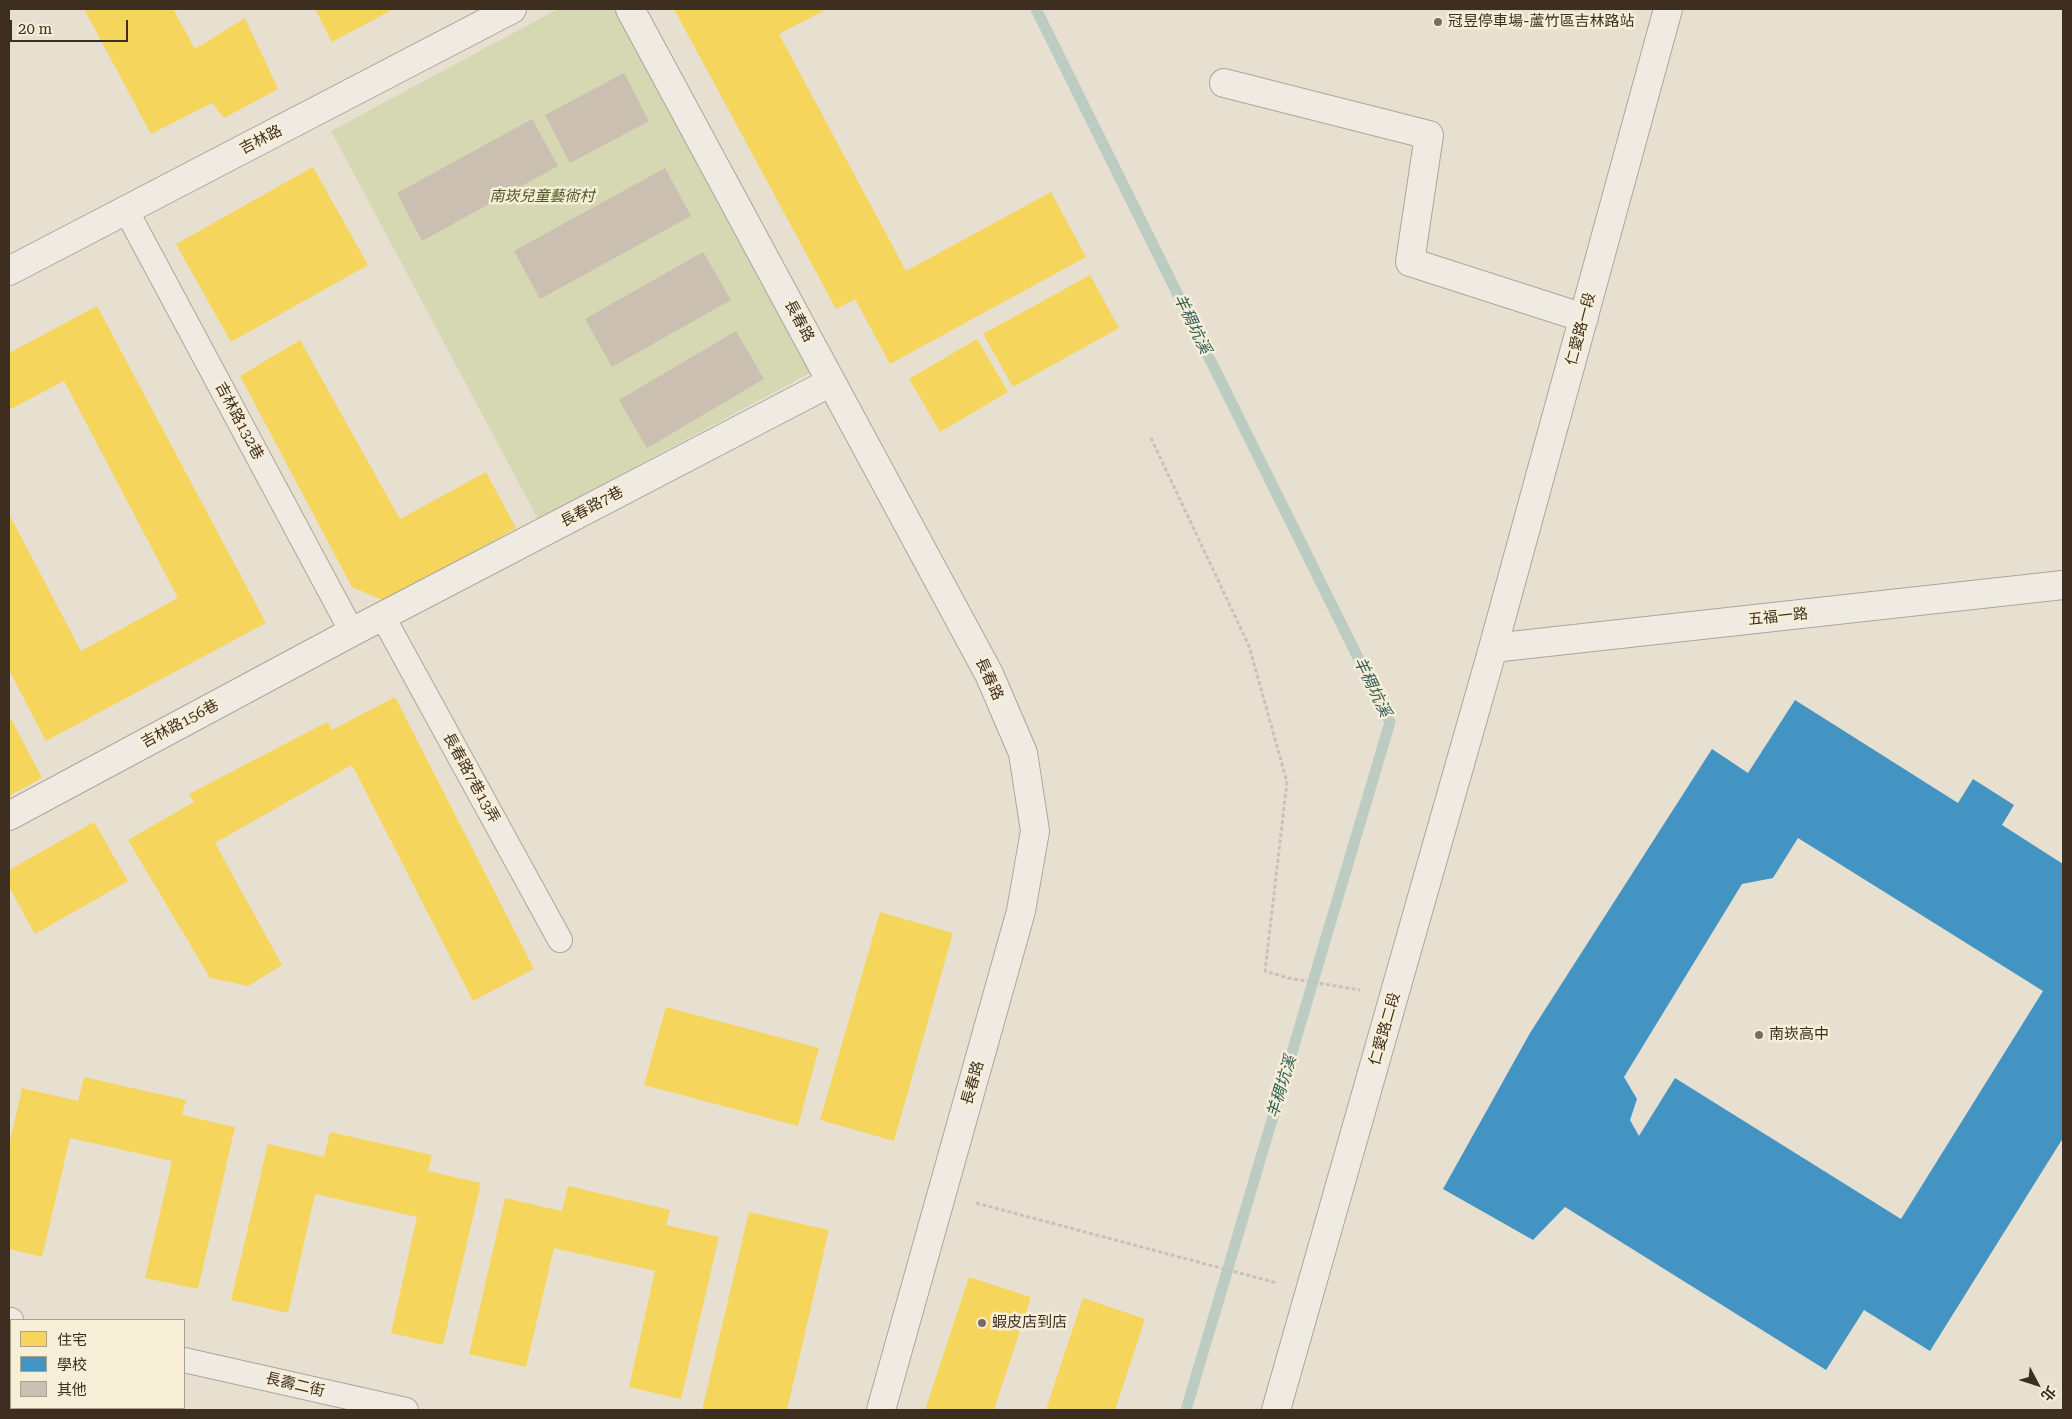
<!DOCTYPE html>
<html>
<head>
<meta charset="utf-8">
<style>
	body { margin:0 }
	#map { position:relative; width:2072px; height:1419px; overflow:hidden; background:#e7e0d1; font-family:"Roboto Serif","Noto Sans TC",serif }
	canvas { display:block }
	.frame { position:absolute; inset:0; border:10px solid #3d2e20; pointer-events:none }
	.legend { position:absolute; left:10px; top:1319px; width:175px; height:90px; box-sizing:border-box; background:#f7eed8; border:1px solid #ada18e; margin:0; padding:6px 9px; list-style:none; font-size:15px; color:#3d2e20 }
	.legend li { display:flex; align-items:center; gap:10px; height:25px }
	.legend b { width:25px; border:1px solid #ada18e }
	.north { position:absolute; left:2012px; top:1359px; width:50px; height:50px; -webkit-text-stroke:4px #f7eed8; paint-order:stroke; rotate:130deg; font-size:14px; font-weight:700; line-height:20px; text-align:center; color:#3d2e20 }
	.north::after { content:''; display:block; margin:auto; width:18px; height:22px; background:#3d2e20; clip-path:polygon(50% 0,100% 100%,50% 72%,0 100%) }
	.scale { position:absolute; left:10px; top:20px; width:118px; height:22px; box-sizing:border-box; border:2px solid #3d2e20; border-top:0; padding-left:6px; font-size:15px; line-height:18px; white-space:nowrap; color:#3d2e20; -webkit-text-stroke:4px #f7eed8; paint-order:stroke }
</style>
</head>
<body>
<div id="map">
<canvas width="2072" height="1419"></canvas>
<div class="frame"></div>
<ul class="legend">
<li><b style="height:14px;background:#f6d55c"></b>住宅</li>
<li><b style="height:14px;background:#4393c3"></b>學校</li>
<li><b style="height:14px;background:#cbbfb2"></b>其他</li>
</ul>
<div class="north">北</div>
<div class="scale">20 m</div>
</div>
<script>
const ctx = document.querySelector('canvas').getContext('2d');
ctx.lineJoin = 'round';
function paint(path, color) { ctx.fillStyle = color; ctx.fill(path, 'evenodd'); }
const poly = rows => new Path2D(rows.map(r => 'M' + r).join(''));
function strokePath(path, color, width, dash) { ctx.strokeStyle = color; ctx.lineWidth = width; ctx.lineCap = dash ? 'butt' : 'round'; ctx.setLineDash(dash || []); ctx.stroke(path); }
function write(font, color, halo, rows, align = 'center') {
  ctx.font = font + ' "Roboto Serif","Noto Sans TC",serif'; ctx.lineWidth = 5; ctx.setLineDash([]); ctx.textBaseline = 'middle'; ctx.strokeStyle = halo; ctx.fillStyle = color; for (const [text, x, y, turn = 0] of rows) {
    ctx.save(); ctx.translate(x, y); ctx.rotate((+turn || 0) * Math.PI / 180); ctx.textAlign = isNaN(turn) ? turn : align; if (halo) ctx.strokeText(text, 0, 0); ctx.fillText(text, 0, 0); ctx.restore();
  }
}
paint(poly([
	[558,9,617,9,810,373,538,519,331,131]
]), '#d6d7b3');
paint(poly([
	[84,9,173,9,195,49,245,18,278,89,224,118,212,103,151,134],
	[315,9,394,9,332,42],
	[674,9,827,9,779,34,906,271,1051,192,1086,257,890,364,855,299,836,309],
	[313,167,368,265,231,342,176,244],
	[1090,275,1119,328,1013,387,983,334],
	[97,306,266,623,46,741,9,670,9,514,81,651,178,598,64,381,9,410,9,353],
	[977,339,1008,392,940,432,909,379],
	[300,340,400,519,486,472,516,528,387,602,352,587,240,376],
	[395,697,534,969,473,1001,352,765,215,843,282,965,248,986,210,978,128,840,194,802,189,794,327,722,332,730],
	[9,715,42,778,9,796],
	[94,822,128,881,35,934,9,887,9,870],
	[880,912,953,933,894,1141,820,1120],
	[666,1007,819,1048,798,1126,644,1085],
	[84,1077,186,1100,182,1115,235,1127,198,1289,145,1278,172,1161,70,1138,42,1257,9,1249,9,1145,22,1088,78,1101],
	[330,1132,432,1155,428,1171,481,1183,443,1345,391,1333,417,1217,315,1194,288,1313,231,1300,268,1144,324,1157],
	[568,1186,670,1210,666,1225,719,1237,681,1399,629,1387,655,1271,554,1248,526,1367,469,1354,505,1198,562,1211],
	[749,1212,829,1230,787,1410,702,1410],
	[969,1277,1031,1297,994,1410,925,1410],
	[1083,1298,1145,1319,1115,1410,1046,1410],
	[9,1381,11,1382,11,1408,54,1408,54,1410,9,1410]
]), '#f6d55c');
paint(poly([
	[1795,700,1958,803,1973,779,2014,805,2002,825,2063,864,2063,1138,1930,1351,1864,1310,1826,1370,1565,1207,1533,1240,1443,1189,1530,1033,1712,749,1748,773],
	[1798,838,2043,991,1901,1219,1675,1078,1639,1136,1630,1120,1637,1099,1624,1077,1742,884,1773,878]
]), '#4393c3');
strokePath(poly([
	[1036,9,1390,722,1186,1410]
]), '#bcccc2', 11);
paint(poly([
	[624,73,649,121,570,163,545,115],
	[532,119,558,166,422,241,397,193],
	[665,168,691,216,540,299,514,251],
	[703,252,731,300,612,367,585,319],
	[736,331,764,379,647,448,619,400]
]), '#cbbfb2');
const service = poly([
	[126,210,352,632],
	[383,617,560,940],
	[9,1320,11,1320],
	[184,1360,406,1410]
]);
const minor = poly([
	[630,9,989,674,1023,753,1035,831,1021,911,881,1410],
	[1224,83,1429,135,1410,262,1584,318],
	[9,271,512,9],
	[1493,648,2063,585],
	[9,816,352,632,831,382],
	[1276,1410,1493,648,1668,9]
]);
strokePath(service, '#ada599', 26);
strokePath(minor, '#ada599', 30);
strokePath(poly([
	[1151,438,1249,646,1287,782,1265,971,1288,978,1360,990],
	[976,1203,1277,1283]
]), '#c8c2b9', 3, [4, 2.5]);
strokePath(service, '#efebe3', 24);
strokePath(minor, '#efebe3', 28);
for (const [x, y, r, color] of [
	[1438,22,5,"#786c5e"],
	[1759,1035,5,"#786c5e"],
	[982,1323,5,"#786c5e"]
]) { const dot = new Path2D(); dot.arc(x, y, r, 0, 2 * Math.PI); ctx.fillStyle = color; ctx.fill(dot); strokePath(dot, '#f7eed8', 2); }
write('15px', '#3d2e20', '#f7eed8', [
	["冠昱停車場-蘆竹區吉林路站",1448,22],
	["南崁高中",1769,1035],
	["蝦皮店到店",992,1323]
], 'left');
write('15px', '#3d2e20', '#f7eed8', [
	["吉林路",261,140,-27],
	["長春路",799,321,62],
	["仁愛路一段",1581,329,-75],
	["吉林路132巷",239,421,62],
	["長春路7巷",592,507,-28],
	["五福一路",1778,617,-6],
	["長春路",989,679,65],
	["吉林路156巷",180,724,-28],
	["長春路7巷13弄",471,778,61],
	["仁愛路二段",1385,1029,-74],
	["長春路",973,1083,-74],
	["長壽二街",295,1385,13]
]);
write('italic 15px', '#4d5a26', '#f7eed8', [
	["南崁兒童藝術村",542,197]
]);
write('italic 16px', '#2f5d5a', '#f7eed8', [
	["羊稠坑溪",1192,324,64],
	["羊稠坑溪",1372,687,64],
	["羊稠坑溪",1282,1087,-73]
]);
</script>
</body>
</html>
